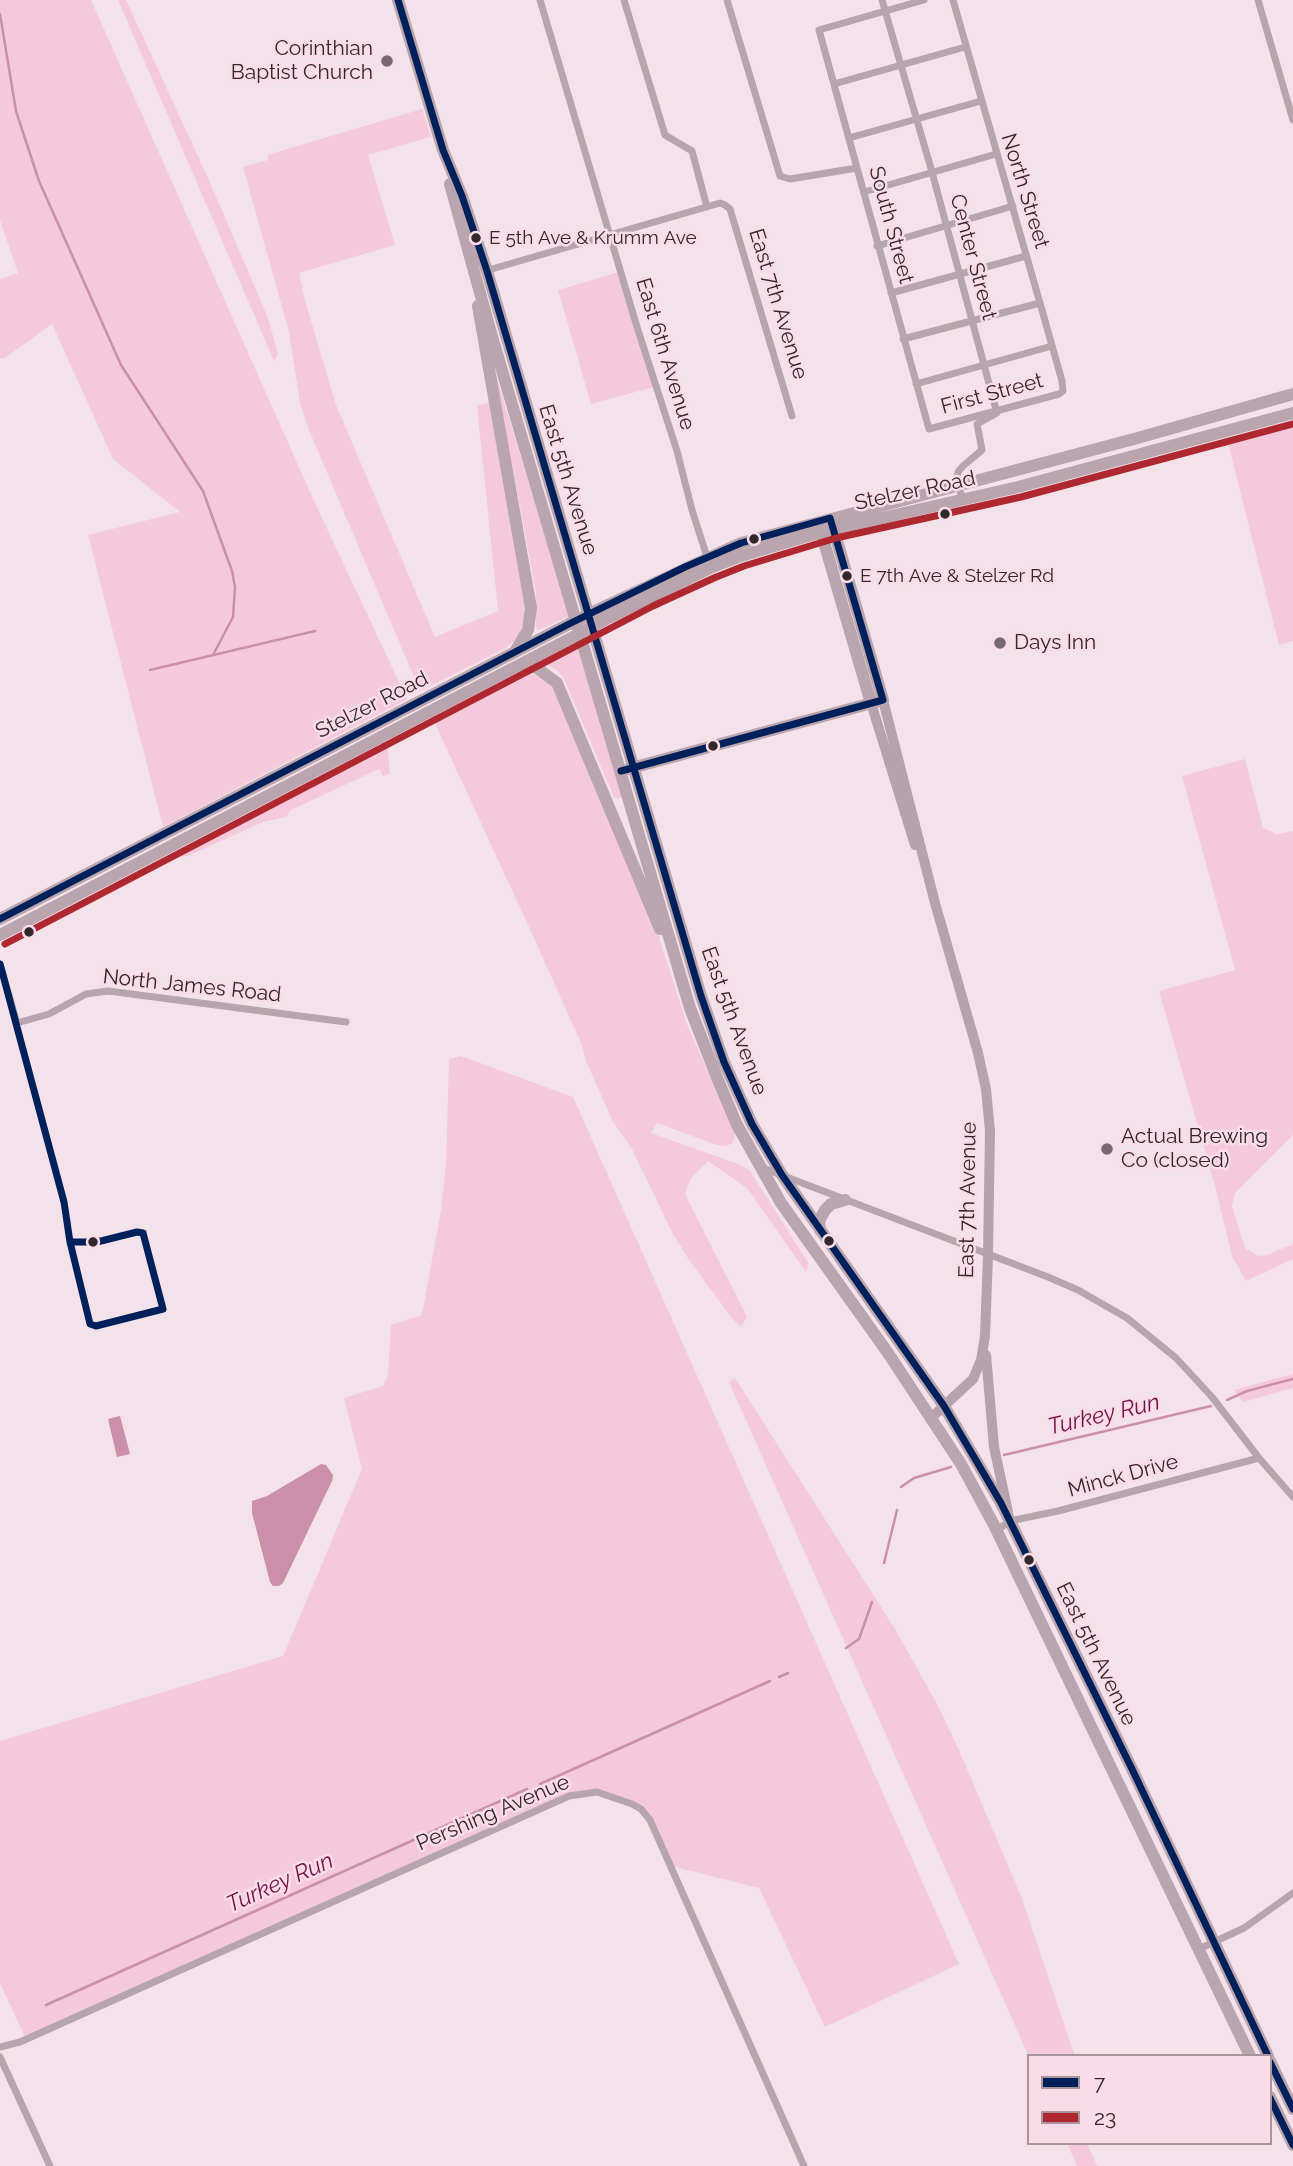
<!DOCTYPE html>
<html>
<head>
<meta charset="utf-8">
<style>
	body { margin:0 }
	#map { position:relative; width:1293px; height:2166px; overflow:hidden; background:#f3e2e9; font-family:Raleway,sans-serif }
	canvas { display:block }
	.legend { position:absolute; left:1027px; top:2054px; width:245px; height:91px; box-sizing:border-box; background:#f9dce8; border:2px solid #a9949c; margin:0; padding:9px 12px; list-style:none; font-size:21px; color:#32272b }
	.legend li { display:flex; align-items:center; gap:14px; height:35px }
	.legend b { width:35px; border:2px solid #a9949c }
</style>
</head>
<body>
<div id="map">
<canvas width="1293" height="2166"></canvas>
<ul class="legend">
<li><b style="height:9px;background:#00205b"></b>7</li>
<li><b style="height:9px;background:#af272f"></b>23</li>
</ul>
</div>
<script>
const ctx = document.querySelector('canvas').getContext('2d');
ctx.lineJoin = 'round';
function paint(path, color) { ctx.fillStyle = color; ctx.fill(path, 'evenodd'); }
const poly = rows => new Path2D(rows.map(r => 'M' + r).join(''));
function strokePath(path, color, width, dash) { ctx.strokeStyle = color; ctx.lineWidth = width; ctx.lineCap = dash ? 'butt' : 'round'; ctx.setLineDash(dash || []); ctx.stroke(path); }
function write(font, color, halo, rows, align = 'center') {
  ctx.font = font + ' Raleway,sans-serif'; ctx.lineWidth = 5; ctx.setLineDash([]); ctx.textBaseline = 'middle'; ctx.strokeStyle = halo; ctx.fillStyle = color; for (const [text, x, y, turn = 0] of rows) {
    ctx.save(); ctx.translate(x, y); ctx.rotate((+turn || 0) * Math.PI / 180); ctx.textAlign = isNaN(turn) ? turn : align; if (halo) ctx.strokeText(text, 0, 0); ctx.fillText(text, 0, 0); ctx.restore();
  }
}
paint(poly([
	[0,0,91,0,315,503,407,699,163,827,88,535,180,512,113,459,52,324,5,358,0,358,0,279,18,273,0,220],
	[118,0,126,0,208,178,268,318,278,354,274,361],
	[422,109,431,137,368,155,395,245,299,273,304,297,336,405,435,637,498,611,477,405,489,403,525,605,524,619,519,636,506,648,420,691,309,430,300,403,289,332,243,167,268,160,267,155],
	[619,272,654,387,591,404,558,290],
	[494,369,569,616,539,630,536,629,536,592],
	[1293,421,1293,641,1279,645,1227,439],
	[576,644,623,795,619,799,614,797,564,679,557,670,544,663,543,660],
	[529,673,543,678,552,688,559,703,650,910,688,1027,735,1132,733,1143,726,1146,717,1145,657,1123,651,1133,741,1165,750,1171,809,1264,806,1272,747,1188,708,1161,691,1178,685,1194,747,1317,741,1327,731,1317,689,1260,672,1232,631,1147,613,1122,586,1061,581,1043,534,938,433,719,520,674],
	[387,742,390,773,383,776,379,769,291,810,286,817,263,822,188,856,176,858,173,854],
	[1245,759,1263,828,1277,834,1293,831,1293,1135,1235,1193,1232,1206,1245,1248,1258,1256,1267,1255,1293,1244,1293,1259,1246,1281,1232,1256,1215,1186,1159,991,1235,970,1182,776],
	[461,1056,573,1097,959,1964,825,2027,759,1888,671,1866,646,1815,610,1795,579,1793,26,2039,0,1983,0,1741,283,1656,362,1469,344,1398,383,1386,388,1375,391,1325,422,1315,441,1210,446,1164,449,1059],
	[1293,1374,1293,1388,1243,1402,1234,1390],
	[735,1378,895,1629,937,1704,959,1750,1021,1896,1075,2056,1029,2057,729,1382],
	[1067,2143,1087,2143,1097,2166,1077,2166]
]), '#f5c9dc');
paint(poly([
	[120,1416,130,1454,117,1457,108,1419],
	[321,1464,326,1465,333,1475,332,1481,283,1583,279,1586,273,1586,270,1582,252,1513,252,1501,267,1496]
]), '#cc8fab');
strokePath(poly([
	[0,14,16,111,39,181,121,365,203,491,232,571,235,587,233,617,213,655],
	[150,670,315,631],
	[1227,1400,1247,1391,1293,1379],
	[1004,1455,1211,1406],
	[901,1487,914,1478,951,1467],
	[884,1563,897,1510],
	[846,1648,859,1639,872,1602],
	[779,1677,788,1673],
	[540,1784,770,1681],
	[46,2005,527,1789]
]), '#cc8fab', 2.5);
strokePath(poly([
	[540,0,637,327,677,451,692,510,707,557],
	[624,0,665,135,692,151,707,207],
	[727,0,780,176,790,179,857,168],
	[882,0,932,172,997,413,977,424,982,450,963,466,958,472,957,480,963,501],
	[924,0,819,30,929,429,1059,394,1063,391,1062,381,1040,303,953,0],
	[1258,0,1293,120],
	[834,84,965,47],
	[849,138,981,101],
	[864,192,996,154],
	[877,246,1013,206],
	[485,271,720,203,725,205,730,209,792,416],
	[891,293,1026,256],
	[903,339,1040,303],
	[916,384,1052,346],
	[0,964,17,1023,49,1014,86,994,108,991,346,1022],
	[763,1168,1048,1277,1078,1290,1127,1318,1176,1358,1212,1397,1259,1458,1293,1497],
	[997,1530,1010,1521,1058,1511,1259,1458],
	[1199,1949,1244,1928,1293,1893],
	[0,2047,20,2042,569,1796,597,1792,632,1804,641,1809,650,1820,804,2166],
	[0,2057,50,2166]
]), '#b7a5ad', 7);
strokePath(poly([
	[883,700,935,903,978,1053,986,1089,990,1131,988,1255,985,1336,981,1360,973,1379,931,1418],
	[871,703,915,845],
	[986,1355,994,1447,1008,1512]
]), '#b7a2ac', 10);
strokePath(poly([
	[398,0,443,150,462,196,487,271,701,996,724,1062,752,1124,782,1175,944,1406,1001,1503,1132,1769,1268,2056],
	[450,184,491,333,690,1008,718,1080,737,1125,781,1203,888,1353,961,1464,994,1525,1250,2056],
	[478,306,531,608,528,630,516,650],
	[819,525,871,703],
	[608,605,741,543,1134,439,1293,394],
	[610,617,710,568,741,556,821,532,1018,487,1293,413],
	[518,667,529,666,537,668,557,683,660,929],
	[628,769,883,700,831,520],
	[0,919,569,624],
	[0,935,573,637],
	[820,1230,819,1221,825,1210,831,1204,845,1200],
	[1270,2061,1293,2109],
	[1270,2097,1293,2145]
]), '#baa4ae', 12);
strokePath(poly([
	[569,624,608,605],
	[573,637,610,617]
]), '#baa4ae', 12);
strokePath(poly([
	[398,0,443,150,462,196,487,271,701,996,724,1062,752,1124,782,1175,944,1406,1001,1503,1132,1769,1268,2056],
	[830,518,883,700],
	[621,771,883,700],
	[0,919,569,624,685,567,741,543,830,518],
	[0,964,64,1202,70,1242,90,1324,96,1326],
	[143,1233,163,1309],
	[70,1242,97,1242,137,1232,143,1233],
	[96,1326,163,1309],
	[1270,2062,1293,2109],
	[1270,2098,1293,2145]
]), '#00205b', 7);
strokePath(poly([
	[5,944,653,606,714,578,744,566,836,538,1021,497,1293,424]
]), '#af272f', 7);
for (const [x, y, r, color] of [
	[387,61,7,"#76686e"],
	[476,238,6,"#32272b"],
	[945,514,6,"#32272b"],
	[754,539,6,"#32272b"],
	[847,576,6,"#32272b"],
	[1000,643,7,"#76686e"],
	[713,746,6,"#32272b"],
	[29,932,6,"#32272b"],
	[1107,1149,7,"#76686e"],
	[829,1241,6,"#32272b"],
	[93,1242,6,"#32272b"],
	[1029,1560,6,"#32272b"]
]) { const dot = new Path2D(); dot.arc(x, y, r, 0, 2 * Math.PI); ctx.fillStyle = color; ctx.fill(dot); strokePath(dot, '#f9dce8', 2.5); }
write('19px', '#32272b', '#f9dce8', [
	["E 5th Ave & Krumm Ave",489,238],
	["E 7th Ave & Stelzer Rd",860,576]
], 'left');
write('21px', '#32272b', '#f9dce8', [
	["Corinthian",373,49,"right"],
	["Baptist Church",373,73,"right"],
	["Days Inn",1014,643],
	["Actual Brewing",1121,1137],
	["Co (closed)",1121,1161]
], 'left');
write('21px', '#32272b', '#f9dce8', [
	["North Street",1025,191,73],
	["South Street",891,225,75],
	["Center Street",973,257,75],
	["East 7th Avenue",778,304,73],
	["East 6th Avenue",665,354,73],
	["First Street",992,394,-15],
	["East 5th Avenue",568,480,73],
	["Stelzer Road",915,491,-12],
	["Stelzer Road",372,705,-27],
	["North James Road",192,986,6],
	["East 5th Avenue",734,1021,70],
	["East 7th Avenue",968,1200,-89],
	["Minck Drive",1123,1476,-15],
	["East 5th Avenue",1096,1654,64],
	["Pershing Avenue",493,1813,-23]
]);
write('italic 23px', '#731249', '#f9dce8', [
	["Turkey Run",1104,1415,-13],
	["Turkey Run",280,1883,-24]
]);
</script>
</body>
</html>
